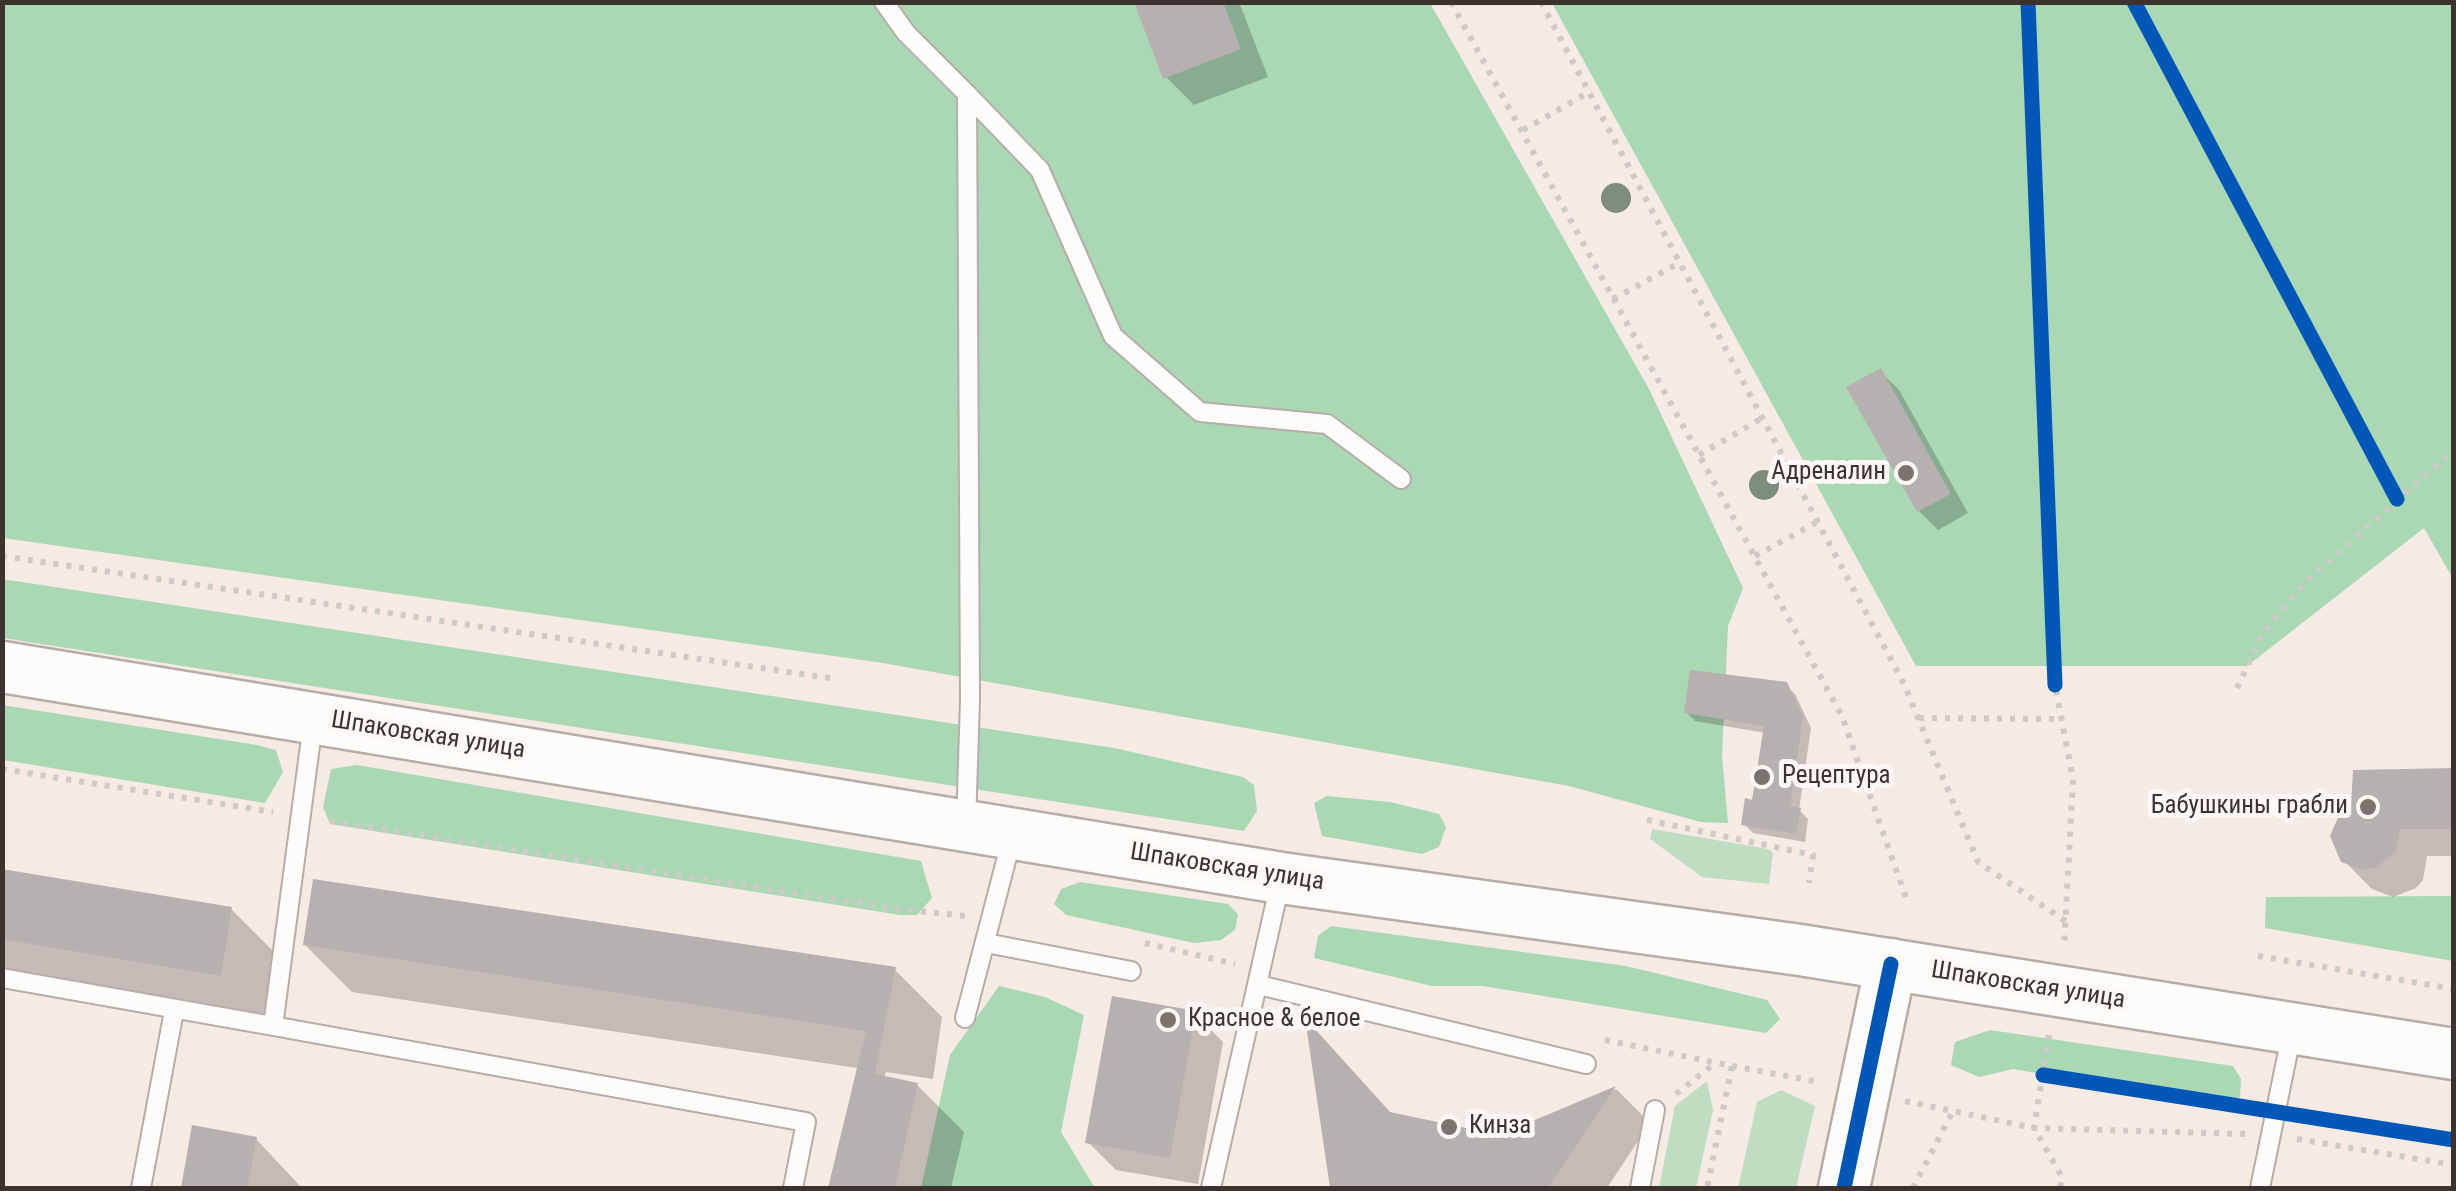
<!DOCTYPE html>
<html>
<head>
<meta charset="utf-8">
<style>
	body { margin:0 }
	#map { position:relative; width:2456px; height:1191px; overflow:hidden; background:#f5eae4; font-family:"Roboto Condensed",sans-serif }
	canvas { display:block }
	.frame { position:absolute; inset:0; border:5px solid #3d332e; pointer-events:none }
</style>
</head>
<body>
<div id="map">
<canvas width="2456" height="1191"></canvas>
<div class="frame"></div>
</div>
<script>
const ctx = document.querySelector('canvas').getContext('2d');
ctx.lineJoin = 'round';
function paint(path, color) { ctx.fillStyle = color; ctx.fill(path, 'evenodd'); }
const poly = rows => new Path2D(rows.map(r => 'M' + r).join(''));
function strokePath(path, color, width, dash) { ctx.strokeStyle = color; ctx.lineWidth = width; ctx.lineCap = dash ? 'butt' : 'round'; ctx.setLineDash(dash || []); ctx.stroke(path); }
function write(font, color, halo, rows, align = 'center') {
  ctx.font = font + ' "Roboto Condensed",sans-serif'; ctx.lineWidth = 10; ctx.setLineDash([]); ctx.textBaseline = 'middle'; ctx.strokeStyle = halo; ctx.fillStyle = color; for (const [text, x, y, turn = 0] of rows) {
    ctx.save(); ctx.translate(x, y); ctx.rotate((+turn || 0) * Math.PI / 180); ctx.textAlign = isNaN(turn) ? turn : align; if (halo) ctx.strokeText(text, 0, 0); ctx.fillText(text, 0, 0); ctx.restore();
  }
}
paint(poly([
	[1652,829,1768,849,1773,853,1769,884,1702,877,1650,839],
	[1707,1081,1713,1110,1696,1188,1659,1188,1675,1106],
	[1781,1090,1815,1106,1796,1188,1738,1188,1757,1102]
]), '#bfddc1');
paint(poly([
	[3,3,1430,3,1649,389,1743,588,1728,626,1722,756,1728,823,1701,822,1569,786,883,663,3,538],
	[1552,3,2453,3,2453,579,2424,528,2247,666,1916,666],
	[2,579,1114,748,1243,777,1254,785,1257,811,1244,831,3,638],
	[2,705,257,745,276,750,283,772,265,803,3,760],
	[357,765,921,861,932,898,917,915,900,915,330,824,323,807,331,769],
	[1327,796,1390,802,1439,814,1446,827,1439,847,1422,854,1322,836,1314,803],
	[1080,882,1228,904,1238,914,1235,930,1221,940,1194,943,1066,915,1054,904,1061,889],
	[2453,896,2453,961,2265,928,2266,897],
	[1331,926,1626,966,1767,1000,1780,1019,1766,1033,1483,986,1432,986,1314,958,1318,936],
	[999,986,1045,997,1084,1015,1061,1132,1095,1188,921,1188,950,1055],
	[1990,1030,2233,1066,2241,1079,2240,1097,2220,1104,2013,1069,1979,1077,1951,1065,1955,1042]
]), '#a9d8b3');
paint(poly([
	[1136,2,1239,2,1268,77,1194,105,1166,77],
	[1880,371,1899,390,1968,513,1938,530,1919,511,1850,388],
	[1786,685,1795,694,1811,728,1799,810,1808,819,1805,842,1753,833,1744,824,1754,803,1766,733,1695,721,1686,712],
	[2454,770,2454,856,2427,856,2423,880,2416,888,2393,897,2372,889,2343,860],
	[2,870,231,909,278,956,267,1022,2,977],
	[305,945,895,970,942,1017,933,1079,886,1072,884,1078,917,1085,964,1132,951,1188,831,1188,857,1068,352,992],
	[1195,1014,1223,1042,1198,1184,1116,1170,1088,1142],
	[1309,1025,1393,1116,1500,1138,1616,1089,1650,1123,1607,1188,1333,1188],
	[194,1128,256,1139,302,1188,183,1188]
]), '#0003');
paint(poly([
	[1134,2,1223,2,1241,49,1163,79],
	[1881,368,1951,494,1917,512,1846,387],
	[1690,670,1787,682,1803,717,1790,806,1801,808,1796,834,1741,825,1745,798,1752,800,1764,726,1684,713],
	[2454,768,2454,829,2400,829,2396,851,2377,867,2364,870,2341,862,2330,836,2340,813,2351,806,2353,770],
	[2,869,232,907,221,976,2,939],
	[313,879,896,967,875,1074,918,1083,895,1188,828,1188,866,1031,303,945],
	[1112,996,1196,1011,1170,1158,1085,1143],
	[1305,1018,1390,1112,1499,1135,1616,1086,1548,1188,1330,1188],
	[192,1125,257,1137,247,1188,181,1188]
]), '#b6b0b1');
const lane = poly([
	[884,2,906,33,967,94,970,700,966,824],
	[967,94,1040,170,1113,336,1200,412,1327,424,1401,479],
	[313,723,273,1026,806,1122,793,1188],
	[986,943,1131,971],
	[2,978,273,1026],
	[1259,985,1586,1064],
	[965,1018,1013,834],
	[141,1188,174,1011],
	[1211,1188,1281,879],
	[1640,1188,1655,1110],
	[2260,1188,2292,1032]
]);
const secondary = poly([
	[2,667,1281,878,1800,950,2454,1054],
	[1844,1188,1891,964]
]);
strokePath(lane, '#b6ada8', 22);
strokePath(secondary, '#b6ada8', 55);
strokePath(poly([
	[1451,2,1842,716,1906,898],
	[1541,2,1904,684,1978,862,2067,922],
	[2028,2,2055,685,2073,779,2064,948],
	[2134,2,2397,499],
	[1523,130,1591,91],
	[1613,299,1681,262],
	[1699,455,1764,417],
	[2,556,836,679],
	[1755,556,1819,521],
	[2237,688,2263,633,2304,583,2454,450],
	[1919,718,2061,719],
	[2,769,273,812],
	[1647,820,1813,855,1809,883],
	[330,821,890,908,965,916],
	[1145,943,1235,964],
	[2258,956,2454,989],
	[2049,1035,2034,1128,2062,1177,2060,1188],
	[1605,1040,1732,1066,1707,1188],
	[1732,1066,1819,1082],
	[1676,1094,1715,1063],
	[1905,1101,2034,1128,2245,1134],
	[2297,1139,2454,1165],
	[1913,1188,1953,1111]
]), '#cecac7', 6, [5, 8]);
strokePath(lane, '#fefcfb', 18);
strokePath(secondary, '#fefcfb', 50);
strokePath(poly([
	[2028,2,2055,685],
	[2134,2,2397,499],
	[2043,1075,2454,1140],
	[1844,1188,1891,964]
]), '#0057b8', 15);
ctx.fillStyle = '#7d8d7d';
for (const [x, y] of [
	[1616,198],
	[1764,485]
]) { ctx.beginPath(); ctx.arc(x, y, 15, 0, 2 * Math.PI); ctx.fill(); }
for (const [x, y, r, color] of [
	[1906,473,10,"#7d736e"],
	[1762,777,10,"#7d736e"],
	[2368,807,10,"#7d736e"],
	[1168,1020,10,"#7d736e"],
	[1449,1127,10,"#7d736e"]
]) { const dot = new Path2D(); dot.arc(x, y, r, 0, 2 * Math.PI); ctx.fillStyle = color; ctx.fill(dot); strokePath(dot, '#fdf8f5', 4); }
write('25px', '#3d332e', '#fdf8f5', [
	["Адреналин",1886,473,"right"],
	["Рецептура",1782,777],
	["Бабушкины грабли",2348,807,"right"],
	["Красное & белое",1188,1020],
	["Кинза",1469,1127]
], 'left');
write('25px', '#3d332e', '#fdf8f5', [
	["Шпаковская улица",428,736,9],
	["Шпаковская улица",1227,868,9],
	["Шпаковская улица",2028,986,9]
]);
</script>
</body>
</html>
